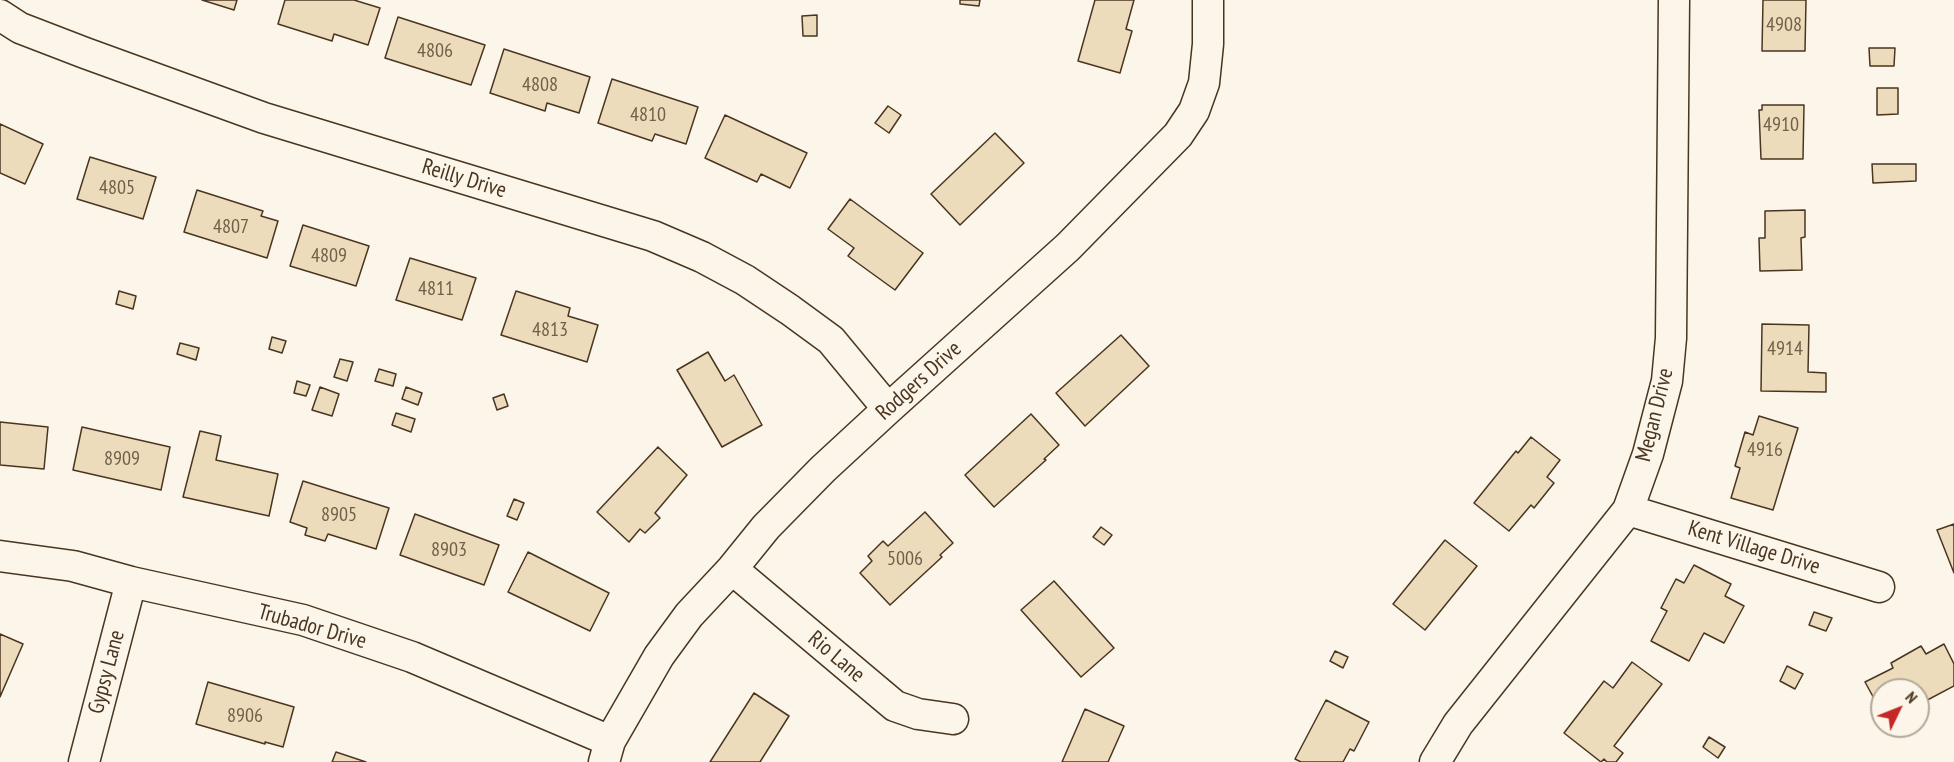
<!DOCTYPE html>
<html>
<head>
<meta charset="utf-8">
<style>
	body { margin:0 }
	#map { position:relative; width:1954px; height:762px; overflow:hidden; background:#fbf6e9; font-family:"PT Sans Narrow",sans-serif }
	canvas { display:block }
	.north { position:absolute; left:1870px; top:678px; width:60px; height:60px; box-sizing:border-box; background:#fbf6e9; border:2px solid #b4a999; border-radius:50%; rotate:47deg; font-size:16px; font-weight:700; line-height:24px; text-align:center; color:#4a3520 }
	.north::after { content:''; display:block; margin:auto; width:21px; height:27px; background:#c62828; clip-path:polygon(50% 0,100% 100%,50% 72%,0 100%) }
</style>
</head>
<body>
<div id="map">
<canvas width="1954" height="762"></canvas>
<div class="north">N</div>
</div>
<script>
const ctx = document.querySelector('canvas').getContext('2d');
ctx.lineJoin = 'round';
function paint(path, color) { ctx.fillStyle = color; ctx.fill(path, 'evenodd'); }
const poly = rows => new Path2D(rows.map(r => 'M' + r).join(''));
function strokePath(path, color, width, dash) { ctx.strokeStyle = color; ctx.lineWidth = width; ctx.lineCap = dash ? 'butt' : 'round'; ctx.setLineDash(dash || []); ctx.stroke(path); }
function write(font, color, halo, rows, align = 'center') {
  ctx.font = font + ' "PT Sans Narrow",sans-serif'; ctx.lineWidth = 4.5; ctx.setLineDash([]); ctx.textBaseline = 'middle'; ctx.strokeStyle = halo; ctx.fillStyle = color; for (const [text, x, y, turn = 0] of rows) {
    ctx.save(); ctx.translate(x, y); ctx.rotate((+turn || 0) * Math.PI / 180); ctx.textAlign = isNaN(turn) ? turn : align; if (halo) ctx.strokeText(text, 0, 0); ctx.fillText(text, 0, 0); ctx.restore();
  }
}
const building = poly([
	[202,0,237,0,234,10,202,0],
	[285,0,354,0,380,8,368,45,334,34,332,41,278,24,285,0],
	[960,0,980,0,979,6,960,4,960,0],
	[1095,0,1134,0,1126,29,1132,31,1120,73,1078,61,1095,0],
	[1763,0,1806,0,1805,51,1762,51,1763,0],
	[817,15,817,36,803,36,802,16,817,15],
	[398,17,485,45,471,85,385,58,398,17],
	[1869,48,1895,48,1894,66,1870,66,1869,48],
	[504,49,590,77,579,113,547,103,545,111,490,93,504,49],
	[612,79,698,107,686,144,655,134,652,141,598,123,612,79],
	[1877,88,1898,88,1898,114,1877,115,1877,88],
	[1762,105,1804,105,1803,159,1761,159,1759,110,1762,110,1762,105],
	[888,106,901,115,889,133,875,123,888,106],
	[725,115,807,153,790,188,761,174,757,182,705,158,725,115],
	[0,124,43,144,25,184,0,173,0,124],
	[995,133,1024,163,960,225,931,194,995,133],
	[90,157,156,177,143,219,77,199,90,157],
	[1872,164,1916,164,1916,181,1873,183,1872,164],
	[197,190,263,211,261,216,278,221,267,258,184,232,197,190],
	[850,199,923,253,895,290,848,256,854,248,828,229,850,199],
	[1805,210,1805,237,1801,238,1802,270,1760,271,1759,238,1765,238,1765,211,1805,210],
	[303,225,369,246,356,286,290,266,303,225],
	[410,258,476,278,462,320,396,300,410,258],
	[119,291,136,296,133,309,116,304,119,291],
	[516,291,570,308,568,316,598,325,587,362,501,335,516,291],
	[1762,324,1809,325,1808,372,1826,373,1826,392,1761,391,1762,324],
	[1121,335,1149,366,1085,426,1056,393,1121,335],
	[272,337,286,341,282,353,269,349,272,337],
	[180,343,199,348,196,360,177,354,180,343],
	[708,352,725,381,734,375,762,425,722,447,677,370,708,352],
	[340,359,353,362,347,381,334,377,340,359],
	[379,369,396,374,393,386,375,381,379,369],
	[297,381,310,385,306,396,294,393,297,381],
	[320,387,339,394,332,416,312,410,320,387],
	[406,387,422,393,418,405,402,399,406,387],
	[504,394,508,406,497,410,493,398,504,394],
	[396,413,415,419,411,432,392,425,396,413],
	[1031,414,1059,445,1044,459,1046,460,994,507,965,475,1031,414],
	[1759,416,1798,428,1773,510,1731,498,1740,468,1735,466,1745,432,1753,435,1759,416],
	[0,422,48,427,44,469,0,465,0,422],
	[82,427,170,447,161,490,73,470,82,427],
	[200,431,221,436,216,460,278,474,269,516,183,497,200,431],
	[1531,437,1560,460,1547,477,1554,483,1534,508,1531,505,1509,531,1474,503,1516,451,1518,453,1531,437],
	[658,447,687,475,655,513,660,518,645,533,640,529,629,542,597,512,658,447],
	[303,481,389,508,376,549,328,534,325,541,305,535,307,528,290,522,303,481],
	[514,499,524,503,517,520,507,516,514,499],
	[925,512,953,543,940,555,942,557,890,605,860,573,872,561,868,556,883,541,888,546,925,512],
	[415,514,499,545,484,585,400,555,415,514],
	[1954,524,1954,573,1937,530,1954,524],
	[1101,527,1112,535,1104,545,1093,537,1101,527],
	[1445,540,1477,566,1425,630,1393,604,1445,540],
	[528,552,609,593,590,631,508,592,528,552],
	[1694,565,1731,584,1725,596,1744,606,1724,643,1704,633,1689,661,1651,641,1667,611,1661,608,1676,579,1684,583,1694,565],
	[1054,581,1114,648,1081,677,1021,610,1054,581],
	[1814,612,1832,618,1826,631,1809,625,1814,612],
	[0,634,23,644,0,697,0,634],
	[1944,644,1954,664,1954,686,1918,705,1918,690,1882,690,1882,713,1865,682,1893,668,1891,663,1921,646,1926,654,1944,644],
	[1335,651,1348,657,1343,668,1330,661,1335,651],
	[1632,662,1662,684,1614,746,1623,753,1616,762,1607,762,1604,759,1601,762,1564,733,1604,681,1613,688,1632,662],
	[1787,666,1803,674,1795,689,1780,681,1787,666],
	[208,682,294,707,283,747,265,742,265,744,196,724,208,682],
	[754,693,789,716,760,762,710,762,754,693],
	[1326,700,1369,722,1354,751,1350,749,1343,762,1301,762,1295,759,1326,700],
	[1085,709,1124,726,1108,762,1062,762,1085,709],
	[1709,737,1725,747,1718,758,1703,747,1709,737],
	[336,752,366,762,332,762,336,752]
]);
paint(building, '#ecdcbc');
strokePath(building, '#4a3520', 1.5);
const street = poly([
	[0,15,20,28,85,53,264,118,653,236,702,257,745,280,790,310,831,340,888,409],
	[1628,510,1879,587],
	[0,556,73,566,131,582,303,620,412,657,610,741],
	[732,569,895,706,918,714,953,719],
	[84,762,131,582],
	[604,762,610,741,659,656,689,615,732,569,766,527,823,469,888,409,1068,247,1178,135,1194,111,1204,83,1208,44,1208,0],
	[1435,762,1458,724,1628,510,1648,454,1667,381,1671,338,1674,0]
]);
strokePath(street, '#4a3520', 33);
strokePath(street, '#fbf6e9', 30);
write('20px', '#725f47', null, [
	["4908",1784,25],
	["4806",435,51],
	["4808",540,85],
	["4810",648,115],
	["4910",1781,125],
	["4805",117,188],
	["4807",231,227],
	["4809",329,256],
	["4811",436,289],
	["4813",550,330],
	["4914",1785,349],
	["4916",1765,450],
	["8909",122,459],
	["8905",339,515],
	["8903",449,550],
	["5006",905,559],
	["8906",245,716]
]);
write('22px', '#4a3520', '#fbf6e9', [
	["Reilly Drive",464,179,17],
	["Rodgers Drive",919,381,-42],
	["Megan Drive",1655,415,-76],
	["Kent Village Drive",1754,548,17],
	["Trubador Drive",312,627,16],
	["Rio Lane",836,657,40],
	["Gypsy Lane",107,672,-75]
]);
</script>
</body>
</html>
